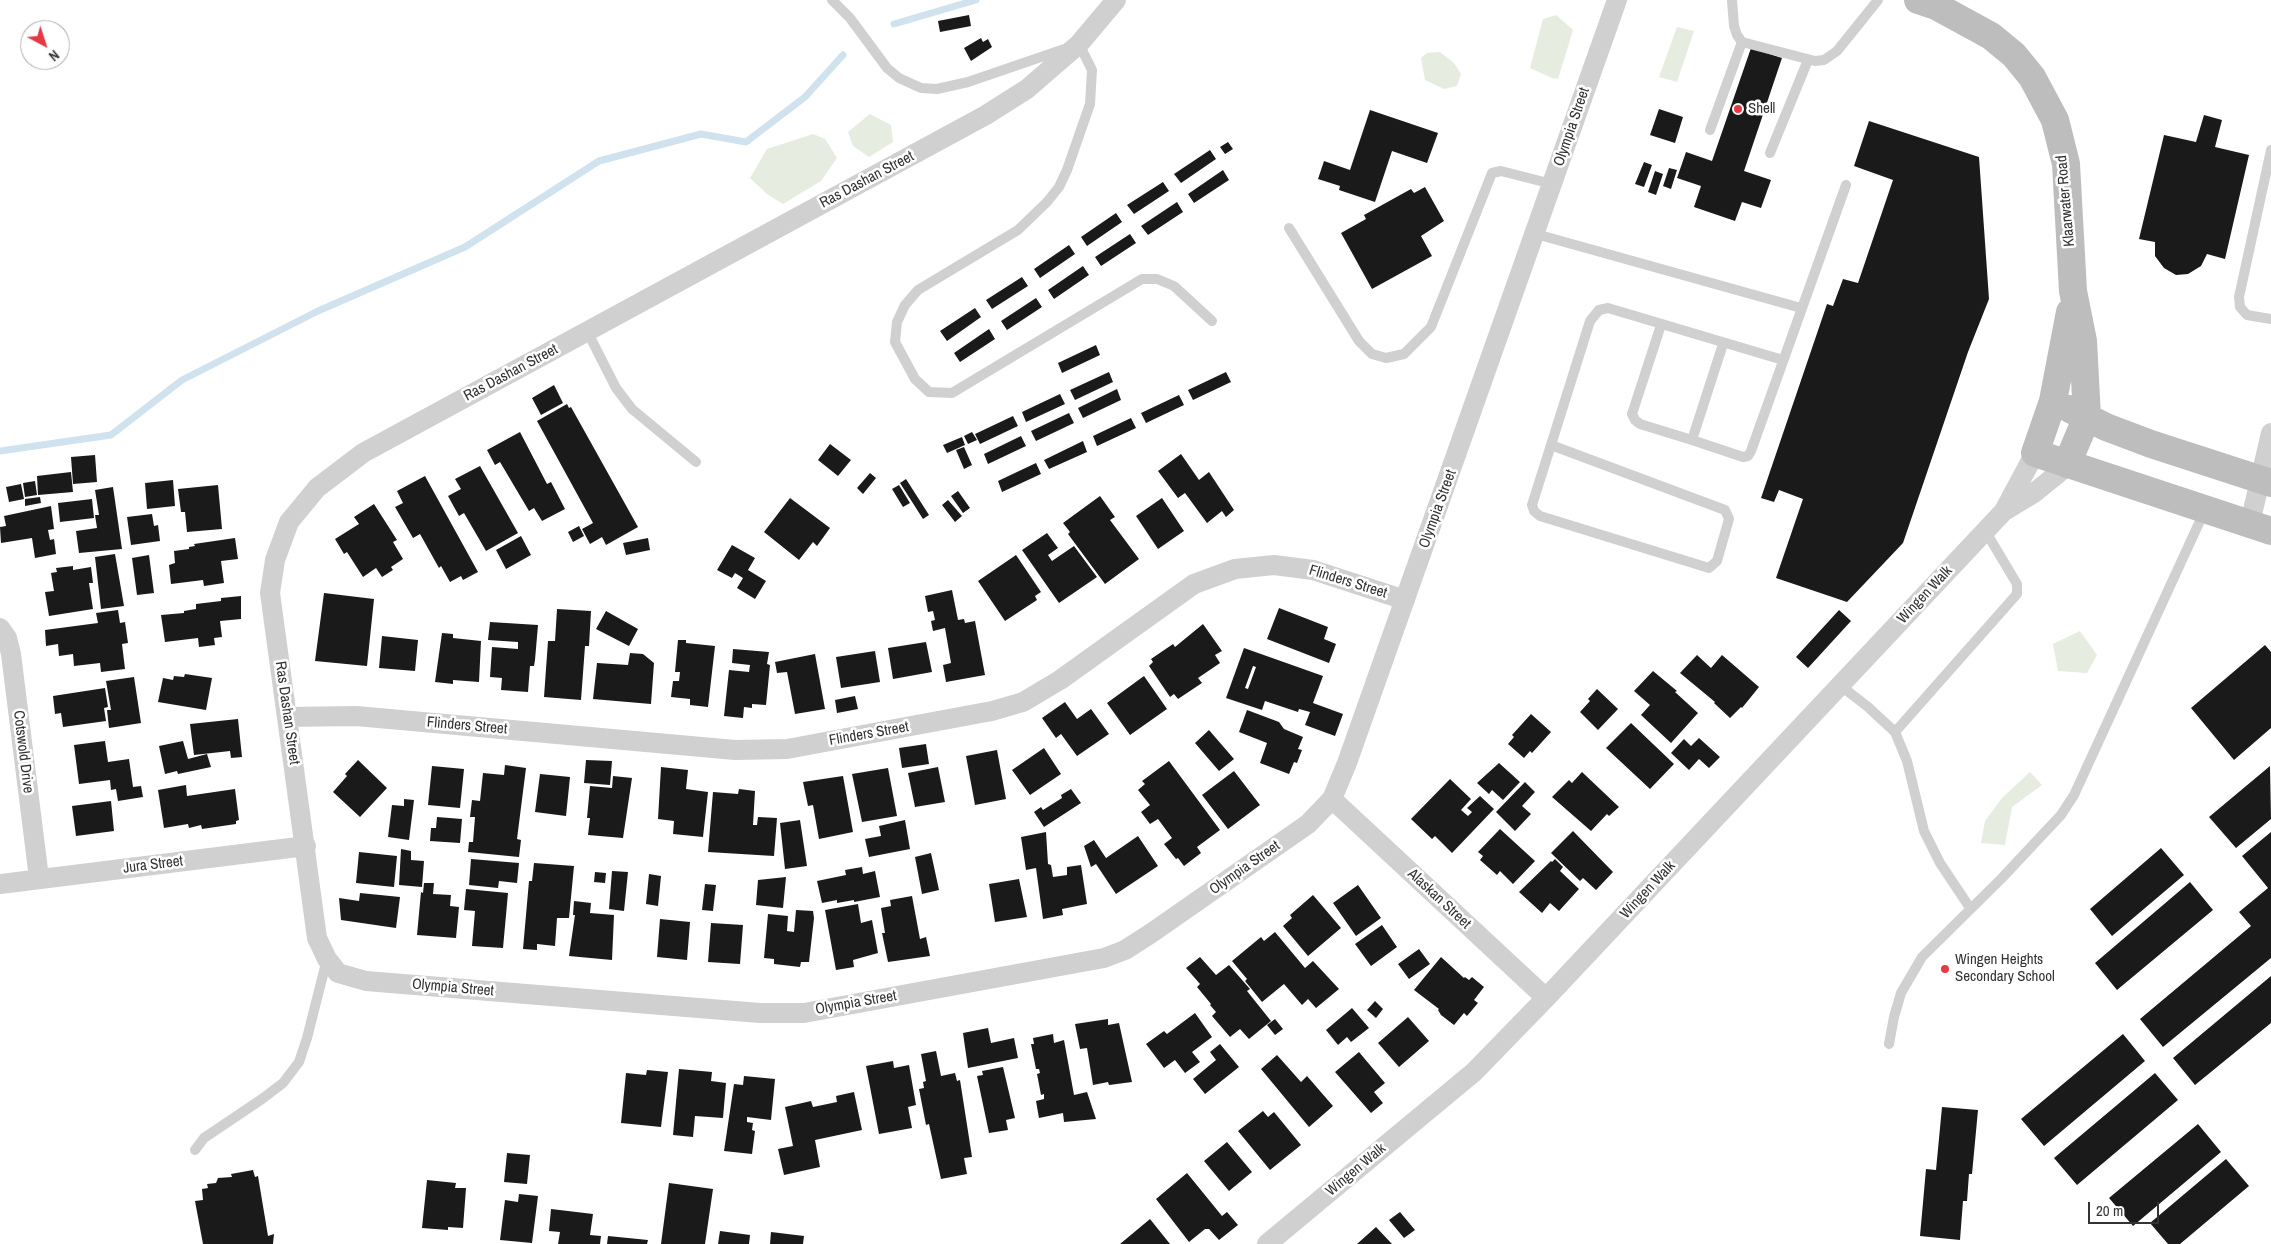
<!DOCTYPE html>
<html>
<head>
<meta charset="utf-8">
<style>
	body { margin:0 }
	#map { position:relative; width:2271px; height:1244px; overflow:hidden; background:#fff; font-family:"Archivo Narrow",sans-serif }
	canvas { display:block }
	.north { position:absolute; left:20px; top:20px; width:50px; height:50px; box-sizing:border-box; background:#fff; border:1px solid #adadad; border-radius:50%; rotate:140deg; font-size:14px; font-weight:700; line-height:20px; text-align:center; color:#333 }
	.north::after { content:''; display:block; margin:auto; width:18px; height:22px; background:#e63946; clip-path:polygon(50% 0,100% 100%,50% 72%,0 100%) }
	.scale { position:absolute; left:2088px; top:1202px; width:71px; height:22px; box-sizing:border-box; border:2px solid #333; border-top:0; padding-left:6px; font-size:15px; line-height:18px; white-space:nowrap; color:#333; -webkit-text-stroke:4px #fff; paint-order:stroke }
</style>
</head>
<body>
<div id="map">
<canvas width="2271" height="1244"></canvas>
<div class="north">N</div>
<div class="scale">20 m</div>
</div>
<script>
const ctx = document.querySelector('canvas').getContext('2d');
ctx.lineJoin = 'round';
function paint(path, color) { ctx.fillStyle = color; ctx.fill(path, 'evenodd'); }
const poly = rows => new Path2D(rows.map(r => 'M' + r).join(''));
function strokePath(path, color, width, dash) { ctx.strokeStyle = color; ctx.lineWidth = width; ctx.lineCap = dash ? 'butt' : 'round'; ctx.setLineDash(dash || []); ctx.stroke(path); }
function write(font, color, halo, rows, align = 'center') {
  ctx.font = font + ' "Archivo Narrow",sans-serif'; ctx.lineWidth = 5; ctx.setLineDash([]); ctx.textBaseline = 'middle'; ctx.strokeStyle = halo; ctx.fillStyle = color; for (const [text, x, y, turn = 0] of rows) {
    ctx.save(); ctx.translate(x, y); ctx.rotate((+turn || 0) * Math.PI / 180); ctx.textAlign = isNaN(turn) ? turn : align; if (halo) ctx.strokeText(text, 0, 0); ctx.fillText(text, 0, 0); ctx.restore();
  }
}
paint(poly([
	[1556,15,1573,30,1558,79,1552,78,1530,68,1543,19],
	[1677,27,1694,31,1677,82,1659,77],
	[1440,52,1454,63,1461,74,1457,86,1444,89,1425,80,1421,58,1427,53],
	[870,114,891,125,893,142,869,157,853,146,848,132],
	[813,134,825,139,837,158,821,181,783,204,767,194,750,178,767,149],
	[2080,631,2097,655,2087,673,2058,671,2053,644],
	[2030,772,2042,785,2012,807,2005,845,1981,843,1985,821,2002,798]
]), '#e6ecdf');
strokePath(poly([
	[894,24,976,0],
	[0,451,111,435,182,380,318,311,465,247,599,161,701,134,746,142,805,97,843,55]
]), '#cfe2ee', 7);
paint(poly([
	[969,15,971,26,940,32,938,21],
	[981,38,983,42,988,39,992,47,971,61,964,48],
	[1751,48,1782,58,1744,171,1771,180,1761,208,1742,202,1735,221,1694,207,1701,186,1677,178,1686,152,1712,161],
	[1659,109,1683,117,1675,143,1650,135],
	[1370,110,1438,133,1427,163,1392,151,1375,202,1339,190,1340,186,1318,179,1324,161,1350,170],
	[2204,115,2222,120,2215,147,2249,155,2225,259,2207,254,2201,266,2188,274,2176,275,2164,268,2155,256,2155,242,2139,239,2164,135,2196,142],
	[1869,121,1979,157,1989,299,1968,352,1903,543,1847,602,1776,578,1803,499,1779,490,1774,502,1761,498,1827,304,1833,306,1843,279,1858,283,1893,180,1854,166],
	[1228,142,1233,149,1225,154,1220,147],
	[1210,150,1216,159,1181,183,1174,174],
	[1644,162,1652,165,1644,187,1635,184],
	[1669,168,1677,170,1671,189,1663,186],
	[1223,170,1229,180,1194,203,1188,194],
	[1655,171,1663,174,1656,195,1648,192],
	[1163,182,1169,191,1134,214,1127,205],
	[1425,187,1444,221,1421,236,1432,256,1372,289,1341,233,1366,219,1364,215,1411,189,1414,193],
	[1177,202,1183,212,1148,235,1141,226],
	[1116,213,1122,222,1087,246,1081,237],
	[1130,234,1136,243,1101,266,1095,257],
	[1069,245,1075,254,1040,278,1034,269],
	[1083,266,1089,275,1054,299,1048,290],
	[1022,277,1028,286,992,309,986,300],
	[1036,298,1042,307,1007,330,1001,321],
	[975,308,981,317,947,341,940,331],
	[989,329,995,339,960,362,954,353],
	[1096,345,1100,355,1062,373,1058,363],
	[1109,372,1113,382,1075,400,1070,390],
	[1226,372,1231,382,1193,400,1188,390],
	[554,385,563,403,541,415,532,398],
	[1117,389,1121,400,1083,418,1078,408],
	[1060,394,1065,404,1026,422,1022,412],
	[1179,395,1184,405,1146,423,1141,413],
	[567,404,569,408,571,407,638,527,606,545,602,537,590,544,582,529,593,523,537,421],
	[1069,413,1074,423,1036,441,1031,431],
	[1013,416,1018,426,980,444,975,434],
	[1131,418,1136,428,1097,446,1093,436],
	[520,432,547,484,551,482,565,509,542,521,534,508,529,511,500,462,495,465,487,450],
	[972,432,977,440,968,444,964,436],
	[1021,436,1026,446,988,464,984,454],
	[962,437,965,445,947,453,943,445],
	[1083,441,1087,452,1049,469,1044,460],
	[830,444,851,460,838,476,818,460],
	[964,447,972,465,964,469,956,450],
	[1181,454,1199,480,1209,472,1234,510,1226,517,1222,511,1207,523,1185,493,1178,498,1158,471],
	[95,455,97,482,73,484,71,457],
	[1036,463,1041,474,1002,492,998,481],
	[480,466,518,533,486,551,464,513,459,516,448,496,461,489,455,479],
	[71,472,73,492,38,495,37,476],
	[870,473,876,478,863,494,857,488],
	[425,476,478,572,463,580,461,576,450,582,441,566,439,568,420,534,413,538,395,507,403,503,397,491],
	[906,479,929,515,923,519,900,483],
	[173,480,175,506,147,509,145,483],
	[35,481,37,495,25,497,23,483],
	[21,484,24,499,9,502,6,487],
	[218,485,222,529,187,532,185,512,181,512,178,489],
	[899,485,910,503,903,507,892,489],
	[113,487,122,549,79,553,76,531,97,528,95,515,99,515,95,490],
	[958,491,970,508,963,513,951,496],
	[1100,496,1115,517,1110,520,1139,559,1105,584,1068,534,1070,532,1063,523],
	[40,497,41,503,25,506,25,499],
	[790,498,830,528,817,546,813,542,799,560,764,532],
	[1162,498,1184,531,1158,549,1136,516],
	[92,499,94,518,60,522,58,503],
	[948,500,962,516,955,522,942,505],
	[374,504,397,540,393,542,403,559,391,567,393,570,382,577,376,568,363,577,347,552,344,554,335,539,359,524,354,517],
	[51,506,54,529,48,530,50,540,54,539,56,554,35,558,32,538,1,543,0,527,6,526,4,516],
	[152,514,154,526,158,525,160,541,131,545,127,517],
	[579,526,584,536,573,542,568,532],
	[1047,533,1058,548,1048,555,1052,561,1074,546,1097,577,1059,603,1022,550],
	[521,536,531,555,506,569,496,550],
	[235,538,238,559,221,561,224,583,204,586,203,580,171,584,169,565,175,563,174,551,189,549,189,547,195,546,194,544],
	[648,538,650,550,626,555,623,543],
	[732,545,755,558,748,570,766,581,755,599,737,588,743,578,735,573,732,578,717,570],
	[115,554,124,606,101,609,95,557],
	[149,555,154,593,137,595,132,558],
	[1016,555,1041,592,1035,596,1037,600,1005,621,978,581],
	[73,566,73,570,91,567,93,583,89,583,93,609,49,616,45,592,54,591,51,573,57,572,56,568],
	[952,590,958,620,964,619,965,623,975,621,985,675,946,682,943,665,951,663,945,628,933,631,931,621,935,620,933,611,928,612,925,596],
	[324,593,374,599,367,666,315,661],
	[241,596,241,619,220,621,222,637,214,638,215,645,199,647,198,638,165,642,161,615,184,613,184,611,196,609,196,604,221,601,221,598],
	[1279,608,1328,627,1324,639,1336,644,1329,663,1267,639],
	[557,609,591,611,589,646,585,646,581,700,544,697,548,641,555,641],
	[118,610,120,623,125,622,128,643,122,644,125,669,101,672,100,663,74,666,73,654,59,656,58,644,46,646,45,630,98,623,96,613],
	[1839,610,1851,621,1808,668,1796,657],
	[606,611,638,629,629,646,596,629],
	[490,622,538,625,535,660,534,666,530,666,528,692,501,690,502,678,490,677,492,647,518,649,518,642,488,640],
	[1203,624,1222,651,1215,655,1220,663,1198,678,1202,683,1178,699,1174,694,1170,697,1149,666,1153,662,1151,659,1173,644,1175,647],
	[442,633,453,634,453,638,481,641,479,682,453,680,453,684,435,682],
	[382,636,418,640,415,671,379,668],
	[678,640,686,640,686,643,715,646,708,707,690,705,690,699,671,697,673,681,679,681,680,672,675,672],
	[926,642,932,672,893,679,888,648],
	[2265,645,2271,652,2271,728,2234,760,2191,708],
	[1244,648,1323,676,1313,703,1343,714,1335,736,1305,725,1310,712,1299,709,1298,712,1265,701,1262,710,1226,698],
	[1253,666,1256,667,1248,689,1245,688],
	[733,649,769,652,767,664,770,665,766,705,752,704,752,708,744,707,743,718,724,716,729,670,749,672,750,665,732,663],
	[875,651,880,682,841,688,836,657],
	[630,653,643,654,654,663,651,704,593,699,597,663,628,665],
	[815,654,825,709,795,714,787,672,777,673,775,662],
	[1697,655,1711,668,1722,655,1759,687,1742,708,1741,707,1730,718,1714,703,1715,702,1680,673],
	[1653,671,1677,691,1675,692,1698,713,1671,743,1641,715,1650,705,1634,691],
	[185,674,212,678,206,710,158,702,163,678,173,680,174,676,184,677],
	[1144,676,1167,709,1130,735,1107,703],
	[134,677,141,723,109,728,107,710,111,710,106,681],
	[105,688,108,707,104,708,106,721,63,727,61,713,55,714,53,696],
	[1597,689,1618,709,1598,730,1580,712,1590,701,1588,699],
	[855,696,858,709,837,713,835,700],
	[1065,702,1077,719,1091,709,1109,734,1077,756,1061,734,1056,738,1042,718],
	[1247,710,1279,722,1284,729,1303,737,1298,749,1302,750,1297,763,1294,762,1289,774,1260,763,1267,743,1239,732],
	[1531,714,1551,732,1532,753,1530,751,1524,758,1508,744,1514,737,1512,735],
	[238,719,242,757,231,758,230,751,194,755,190,724],
	[1631,723,1674,764,1650,789,1606,748],
	[1209,730,1234,759,1219,771,1195,743],
	[1699,738,1720,757,1709,768,1699,759,1689,770,1671,753,1684,739,1691,746],
	[105,741,108,762,129,759,133,787,141,786,143,797,118,801,116,789,111,790,110,780,79,784,74,745],
	[183,741,188,759,207,754,211,767,178,774,177,771,165,774,159,746],
	[926,744,929,764,902,768,899,748],
	[1044,748,1061,774,1030,795,1012,770],
	[997,750,1006,799,975,805,966,756],
	[358,760,387,788,360,817,333,792,347,776,345,774],
	[586,760,612,761,610,785,584,783],
	[1169,761,1220,830,1197,847,1201,853,1184,866,1178,858,1176,859,1164,844,1172,838,1158,819,1150,824,1141,812,1150,805,1138,790,1145,784,1142,781],
	[1499,763,1520,782,1503,800,1492,790,1489,794,1477,783],
	[505,765,526,768,517,839,521,840,519,857,468,852,469,842,473,842,475,817,470,817,472,800,480,801,483,773,504,775],
	[432,766,464,769,460,808,428,805],
	[2270,766,2271,819,2236,848,2209,817],
	[661,767,688,770,686,789,708,792,703,837,673,834,674,821,658,819],
	[938,767,945,802,915,807,908,773],
	[888,768,897,816,862,822,852,774],
	[1234,771,1260,805,1228,829,1202,795],
	[1582,772,1619,807,1609,816,1607,814,1591,831,1552,797,1569,780,1572,783],
	[540,774,570,777,566,816,535,812],
	[613,776,632,778,623,838,588,835,590,818,587,818,590,786,612,788],
	[843,776,853,832,819,839,813,805,808,806,803,782],
	[1450,779,1471,799,1461,810,1468,816,1472,812,1467,808,1480,796,1494,809,1452,853,1435,836,1432,839,1411,819],
	[1525,782,1535,792,1522,806,1531,814,1515,831,1496,812],
	[186,785,187,796,235,789,239,820,236,821,236,824,202,829,201,825,189,828,188,824,164,828,158,790],
	[739,789,755,791,753,825,757,825,758,817,777,818,774,856,708,852,713,792,738,794],
	[1071,789,1081,803,1044,827,1034,812,1041,807,1043,810,1062,798,1061,795],
	[404,799,414,800,409,840,388,837,392,805,404,806],
	[111,801,114,831,76,836,72,806],
	[437,817,462,819,460,843,430,841,431,828,436,828],
	[800,820,807,866,785,869,780,823],
	[905,820,910,849,869,857,865,839,881,836,879,826],
	[1500,829,1535,861,1513,884,1500,871,1497,875,1480,860,1483,856,1478,852],
	[1573,831,1613,872,1596,890,1583,878,1580,881,1551,853],
	[1046,832,1048,864,1051,865,1053,877,1067,875,1067,867,1081,865,1087,904,1062,909,1063,915,1043,919,1036,868,1026,870,1021,837],
	[2271,832,2271,958,2163,1047,2140,1019,2251,926,2239,912,2268,888,2242,856],
	[1138,836,1158,866,1116,894,1096,864,1091,867,1084,846,1094,840,1106,858],
	[2161,848,2184,875,2112,936,2090,909],
	[401,849,411,851,411,860,424,861,422,887,399,885],
	[359,852,397,856,394,887,356,883],
	[931,853,939,890,922,894,915,857],
	[471,859,519,863,517,883,499,881,498,888,469,885],
	[1555,859,1563,867,1560,871,1579,889,1559,911,1550,903,1542,913,1519,892,1551,861,1552,862],
	[534,863,574,866,569,918,557,918,555,946,537,944,537,950,523,949,529,881,532,881],
	[862,867,863,874,875,871,880,897,854,902,854,900,837,903,837,900,822,903,817,881,846,875,845,870],
	[612,871,628,872,624,911,609,909],
	[595,872,606,873,605,883,594,882],
	[649,874,661,876,658,906,646,904],
	[786,877,783,908,756,905,758,880],
	[1019,879,1027,917,995,922,989,884],
	[2190,882,2213,910,2117,990,2095,963],
	[424,883,434,883,433,894,451,895,450,906,459,907,456,938,417,935,421,892,423,893],
	[705,884,716,885,713,911,702,910],
	[1358,885,1381,918,1356,936,1333,903],
	[466,889,508,893,503,948,472,946,475,911,464,910],
	[360,893,400,897,396,928,341,920,339,898,359,901],
	[1313,895,1341,928,1308,956,1283,926,1292,918,1290,915],
	[912,896,920,939,926,937,930,956,888,962,882,933,885,933,881,908,891,906,890,900],
	[574,901,591,903,590,913,614,915,612,960,569,956,575,915,573,915],
	[858,904,861,923,872,920,878,953,853,960,854,967,836,970,825,910],
	[796,910,813,911,814,918,809,962,801,962,800,967,774,964,774,959,764,958,768,914,788,916,787,931,794,932],
	[660,919,690,922,687,960,657,957],
	[711,923,743,925,740,964,708,962],
	[1382,925,1397,947,1371,966,1355,944],
	[1275,932,1305,968,1313,961,1339,989,1316,1008,1308,999,1302,1005,1284,984,1262,1002,1245,981,1247,979,1232,961,1261,937,1264,941],
	[1419,949,1430,964,1409,979,1398,964],
	[1200,957,1216,975,1229,965,1250,989,1247,991,1271,1021,1249,1039,1240,1029,1230,1037,1212,1016,1216,1012,1210,1005,1211,1004,1197,987,1200,984,1186,968],
	[1441,957,1464,978,1465,977,1469,980,1472,977,1484,987,1474,1000,1478,1003,1467,1016,1464,1013,1454,1025,1441,1015,1438,1010,1439,1009,1414,990],
	[2271,976,2271,1023,2195,1085,2173,1058],
	[1375,1001,1383,1009,1376,1018,1367,1010],
	[1352,1008,1369,1028,1351,1042,1347,1037,1338,1045,1326,1030],
	[1195,1013,1212,1037,1192,1052,1200,1062,1185,1073,1175,1060,1164,1068,1146,1044,1164,1031,1167,1034],
	[1408,1017,1429,1041,1399,1067,1378,1043],
	[1108,1019,1108,1025,1119,1023,1132,1082,1109,1085,1108,1082,1093,1085,1087,1048,1080,1049,1075,1024],
	[1275,1019,1283,1029,1275,1035,1267,1025],
	[988,1028,991,1043,1014,1038,1018,1058,968,1068,963,1033],
	[1053,1034,1054,1043,1064,1040,1074,1095,1087,1092,1096,1119,1064,1122,1063,1113,1039,1118,1036,1101,1044,1099,1044,1094,1041,1095,1037,1074,1040,1073,1039,1069,1036,1069,1031,1044,1034,1044,1033,1038],
	[2123,1034,2145,1061,2044,1146,2021,1119],
	[1220,1044,1239,1067,1205,1094,1193,1079,1216,1060,1210,1052],
	[936,1051,941,1076,955,1073,957,1081,960,1080,972,1157,964,1158,967,1174,941,1179,929,1124,926,1125,919,1089,924,1088,923,1082,926,1081,921,1054],
	[1359,1052,1385,1083,1374,1092,1383,1103,1371,1113,1335,1072],
	[1277,1055,1301,1082,1307,1076,1333,1106,1309,1127,1261,1069],
	[893,1061,894,1068,909,1065,916,1105,908,1107,912,1128,879,1134,866,1066],
	[1003,1067,1015,1118,1006,1120,1008,1130,989,1133,977,1076,983,1075,982,1071],
	[679,1069,712,1072,711,1081,726,1083,723,1118,695,1116,693,1137,673,1135],
	[647,1070,668,1072,661,1127,621,1123,626,1073,646,1075],
	[2155,1073,2178,1100,2077,1185,2054,1158],
	[744,1076,775,1079,771,1120,747,1117,747,1122,753,1123,752,1130,755,1131,752,1154,724,1151,734,1084,743,1085],
	[854,1092,862,1130,815,1140,820,1167,784,1175,778,1149,793,1146,785,1107,811,1101,813,1107,837,1102,836,1096],
	[1942,1107,1978,1110,1972,1174,1969,1174,1967,1201,1963,1201,1960,1240,1920,1236,1926,1169,1936,1170],
	[1263,1111,1268,1117,1274,1112,1301,1145,1270,1170,1238,1131],
	[2198,1124,2221,1152,2133,1226,2109,1198],
	[1227,1142,1252,1172,1229,1191,1204,1161],
	[507,1153,530,1155,527,1184,504,1182],
	[2226,1159,2249,1186,2180,1244,2168,1244,2150,1223],
	[253,1170,255,1177,258,1176,268,1236,274,1234,273,1244,203,1244,195,1201,203,1200,202,1189,208,1188,207,1184,216,1183,218,1178,232,1177,231,1174],
	[1187,1173,1222,1216,1227,1212,1238,1225,1219,1240,1209,1229,1205,1229,1189,1242,1156,1199],
	[427,1180,456,1183,455,1188,466,1188,463,1228,448,1227,448,1230,422,1228],
	[669,1183,713,1189,705,1244,661,1244],
	[519,1194,538,1196,532,1243,500,1240,505,1200,518,1202],
	[551,1209,593,1214,590,1235,601,1236,600,1244,558,1244,560,1232,549,1231],
	[1400,1212,1415,1230,1404,1238,1389,1220],
	[1150,1219,1170,1244,1120,1244],
	[1376,1227,1392,1244,1357,1244],
	[720,1231,750,1235,749,1244,718,1244],
	[771,1232,804,1236,803,1244,770,1244],
	[608,1236,648,1240,647,1244,607,1244]
]), '#1a1a1a');
strokePath(poly([
	[832,0,850,18,887,68,899,78,921,88,937,89,968,82,1079,44,1092,70,1090,104,1067,170,1059,187,1047,202,1018,230,918,290,905,305,897,322,895,342,915,379,929,392,952,393,1142,279,1157,279,1174,286,1212,321],
	[1732,0,1734,26,1737,35,1742,42,1815,61,1824,60,1837,51,1878,0],
	[1710,130,1742,42],
	[2271,150,2239,297,2240,307,2247,315,2271,319],
	[1770,153,1808,60],
	[1289,228,1359,341,1372,354,1386,358,1404,354,1431,327,1492,173,1501,171,1552,184],
	[1536,234,1801,308],
	[1661,325,1632,414,1635,420,1640,424,1692,440],
	[587,331,616,388,632,409,696,462],
	[1723,344,1692,440,1743,457,1748,456,1751,451,1846,185],
	[1551,445,1725,510,1729,519,1717,561,1709,568,1540,516,1534,511,1532,505,1551,445,1590,321,1599,310,1608,308,1783,360],
	[1841,686,1868,707,1895,732,1907,761,1924,831,1940,863,1970,908],
	[1895,732,2017,594,2017,584,1986,532],
	[1889,1044,1894,1017,1901,993,1922,957,2001,879,2061,815,2074,795,2205,510],
	[195,1150,204,1138,262,1099,283,1083,299,1062,307,1038,327,959]
]), '#d0d0d0', 10);
strokePath(poly([
	[1116,0,1079,44,1027,89,986,115,363,453,317,488,289,522,275,560,270,593,317,938,327,959,338,973,366,981,760,1013,804,1013,1104,958,1125,950,1150,934,1308,824,1332,799,1347,763,1617,0],
	[2006,510,2034,493,2061,471,2067,464],
	[2250,523,2271,433],
	[0,628,7,638,11,654,39,878],
	[287,717,356,716,735,750,787,749,992,711,1023,702,1060,680,1194,584,1235,569,1274,565,1313,570,1405,600],
	[1332,799,1546,998],
	[0,884,306,846],
	[1267,1244,1474,1072,1546,998,2004,511,2035,453]
]), '#d0d0d0', 20);
strokePath(poly([
	[1918,0,1936,6,1991,36,2014,55,2032,77,2055,120,2066,164,2073,291,2083,341,2087,417,2067,464],
	[2070,312,2053,401,2035,453,2271,531],
	[2070,409,2106,427,2151,444,2271,483]
]), '#bdbdbd', 28);
for (const [x, y, r, color] of [
	[1738,109,5,"#e63946"],
	[1945,969,5,"#e63946"]
]) { const dot = new Path2D(); dot.arc(x, y, r, 0, 2 * Math.PI); ctx.fillStyle = color; ctx.fill(dot); strokePath(dot, '#fff', 2); }
write('15px', '#333', '#fff', [
	["Shell",1748,109],
	["Wingen Heights",1955,960],
	["Secondary School",1955,977]
], 'left');
write('15px', '#333', '#fff', [
	["Olympia Street",1572,127,-71],
	["Ras Dashan Street",867,180,-28],
	["Klaarwater Road",2066,201,-95],
	["Ras Dashan Street",511,373,-28],
	["Olympia Street",1438,509,-70],
	["Flinders Street",1348,582,17],
	["Wingen Walk",1925,595,-47],
	["Ras Dashan Street",287,713,82],
	["Flinders Street",467,726,5],
	["Flinders Street",869,734,-10],
	["Cotswold Drive",23,752,83],
	["Jura Street",153,865,-7],
	["Olympia Street",1245,868,-35],
	["Wingen Walk",1648,890,-47],
	["Alaskan Street",1439,899,43],
	["Olympia Street",453,988,5],
	["Olympia Street",856,1003,-10],
	["Wingen Walk",1356,1170,-40]
]);
</script>
</body>
</html>
